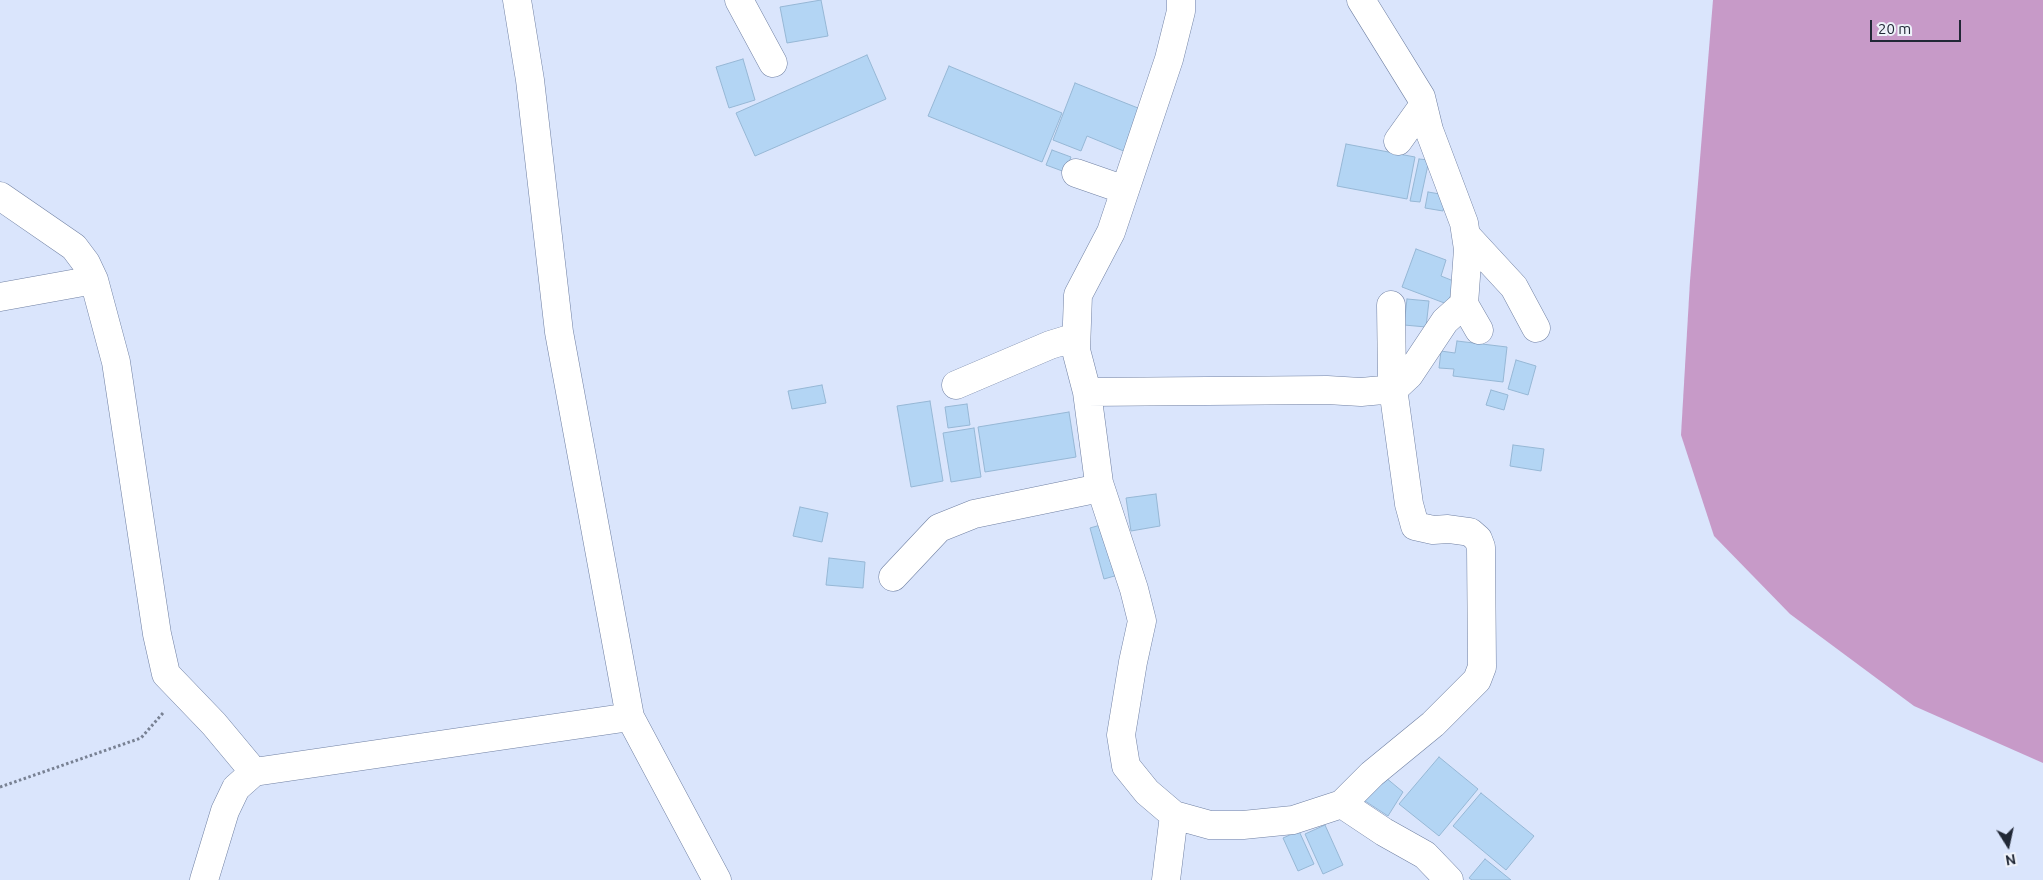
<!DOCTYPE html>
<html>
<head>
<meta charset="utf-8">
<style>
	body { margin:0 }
	#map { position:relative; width:2043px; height:880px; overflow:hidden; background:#dae5fc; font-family:Ubuntu,sans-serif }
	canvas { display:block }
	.north { position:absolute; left:1983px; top:820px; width:50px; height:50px; -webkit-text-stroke:4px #eef2fa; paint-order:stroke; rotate:170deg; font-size:14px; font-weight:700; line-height:20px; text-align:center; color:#212836 }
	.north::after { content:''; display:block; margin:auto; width:18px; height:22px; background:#212836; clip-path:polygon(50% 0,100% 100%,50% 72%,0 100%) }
	.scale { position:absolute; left:1870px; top:20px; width:91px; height:22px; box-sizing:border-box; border:2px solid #212836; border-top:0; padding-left:6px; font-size:15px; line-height:18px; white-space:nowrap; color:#212836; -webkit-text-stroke:4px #eef2fa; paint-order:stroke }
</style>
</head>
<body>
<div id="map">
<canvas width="2043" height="880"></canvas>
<div class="north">N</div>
<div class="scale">20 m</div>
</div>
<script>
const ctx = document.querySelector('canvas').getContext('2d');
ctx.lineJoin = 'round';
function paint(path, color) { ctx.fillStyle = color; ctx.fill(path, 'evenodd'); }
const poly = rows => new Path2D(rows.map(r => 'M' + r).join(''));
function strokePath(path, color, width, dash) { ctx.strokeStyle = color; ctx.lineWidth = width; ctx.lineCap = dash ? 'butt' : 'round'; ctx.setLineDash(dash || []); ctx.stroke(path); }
paint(poly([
	[1713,0,2043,0,2043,763,1914,706,1790,614,1714,536,1681,435,1690,281]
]), '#c79ac8');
const building = poly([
	[821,0,828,36,787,43,780,7,821,0],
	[867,55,886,99,755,156,736,113,867,55],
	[743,59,755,100,729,108,716,67,743,59],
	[949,66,1062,113,1042,162,928,116,949,66],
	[1075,83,1143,110,1126,152,1087,136,1081,151,1053,140,1075,83],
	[1346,144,1415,157,1407,199,1337,186,1346,144],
	[1052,150,1071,157,1065,172,1046,165,1052,150],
	[1419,159,1429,160,1420,202,1410,201,1419,159],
	[1428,192,1446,195,1443,211,1425,208,1428,192],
	[1416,249,1446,260,1441,276,1456,282,1447,304,1402,287,1416,249],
	[1407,299,1429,301,1426,327,1404,325,1407,299],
	[1457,341,1507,347,1503,382,1453,376,1454,369,1439,368,1441,351,1455,353,1457,341],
	[1516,360,1536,366,1528,395,1508,389,1516,360],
	[822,385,826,403,792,409,788,391,822,385],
	[1491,390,1508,395,1504,410,1486,405,1491,390],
	[930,401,943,481,911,487,897,406,930,401],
	[967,404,970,425,948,428,945,407,967,404],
	[1069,412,1076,457,985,472,978,427,1069,412],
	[974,428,981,477,951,482,943,433,974,428],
	[1513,445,1544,449,1541,471,1510,466,1513,445],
	[1156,494,1160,526,1131,531,1126,498,1156,494],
	[800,507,828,513,822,542,793,536,800,507],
	[1104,524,1118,575,1104,579,1090,528,1104,524],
	[829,558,865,562,863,588,826,585,829,558],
	[1439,757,1478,789,1439,836,1399,804,1439,757],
	[1385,777,1403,792,1388,816,1362,799,1385,777],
	[1481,793,1534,836,1506,870,1453,826,1481,793],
	[1325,825,1343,865,1323,874,1305,834,1325,825],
	[1299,831,1314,864,1298,871,1283,838,1299,831],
	[1485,859,1511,880,1472,880,1469,878,1485,859]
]);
paint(building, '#b3d5f4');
strokePath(building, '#96b7d5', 1);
const minor = poly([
	[517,0,530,80,559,332,630,717],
	[739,0,773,63],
	[1181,0,1181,11,1169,59,1111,232,1078,295,1076,350,1087,392,1099,483,1134,589,1142,621,1133,662,1121,735,1126,766,1147,792,1174,815,1210,825,1243,825,1293,820,1342,804,1384,832,1425,855,1449,880],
	[1361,0,1421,97,1429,130,1464,223,1468,249,1464,304,1479,330],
	[1398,141,1423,106],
	[1076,173,1125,190],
	[0,196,74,247,86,263,94,280],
	[1466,235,1514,287,1536,328],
	[0,297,94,280,116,362,157,634,166,674,214,724,254,772,630,717,717,880],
	[956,385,1050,345,1076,337],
	[1087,392,1327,390,1361,392,1394,389,1409,375,1445,321,1464,304],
	[893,577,939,528,974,514,1100,488],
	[1342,804,1372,774,1433,724,1477,680,1482,667,1481,547,1478,539,1470,532,1448,529,1433,530,1415,526,1409,504,1392,381,1391,305],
	[204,880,225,811,236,788,254,772],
	[1166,880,1174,815]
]);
strokePath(minor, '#7080a3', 29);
strokePath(poly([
	[0,787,141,738,163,713]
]), '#788193', 3, [2.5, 2.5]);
strokePath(minor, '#fff', 28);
</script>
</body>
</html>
